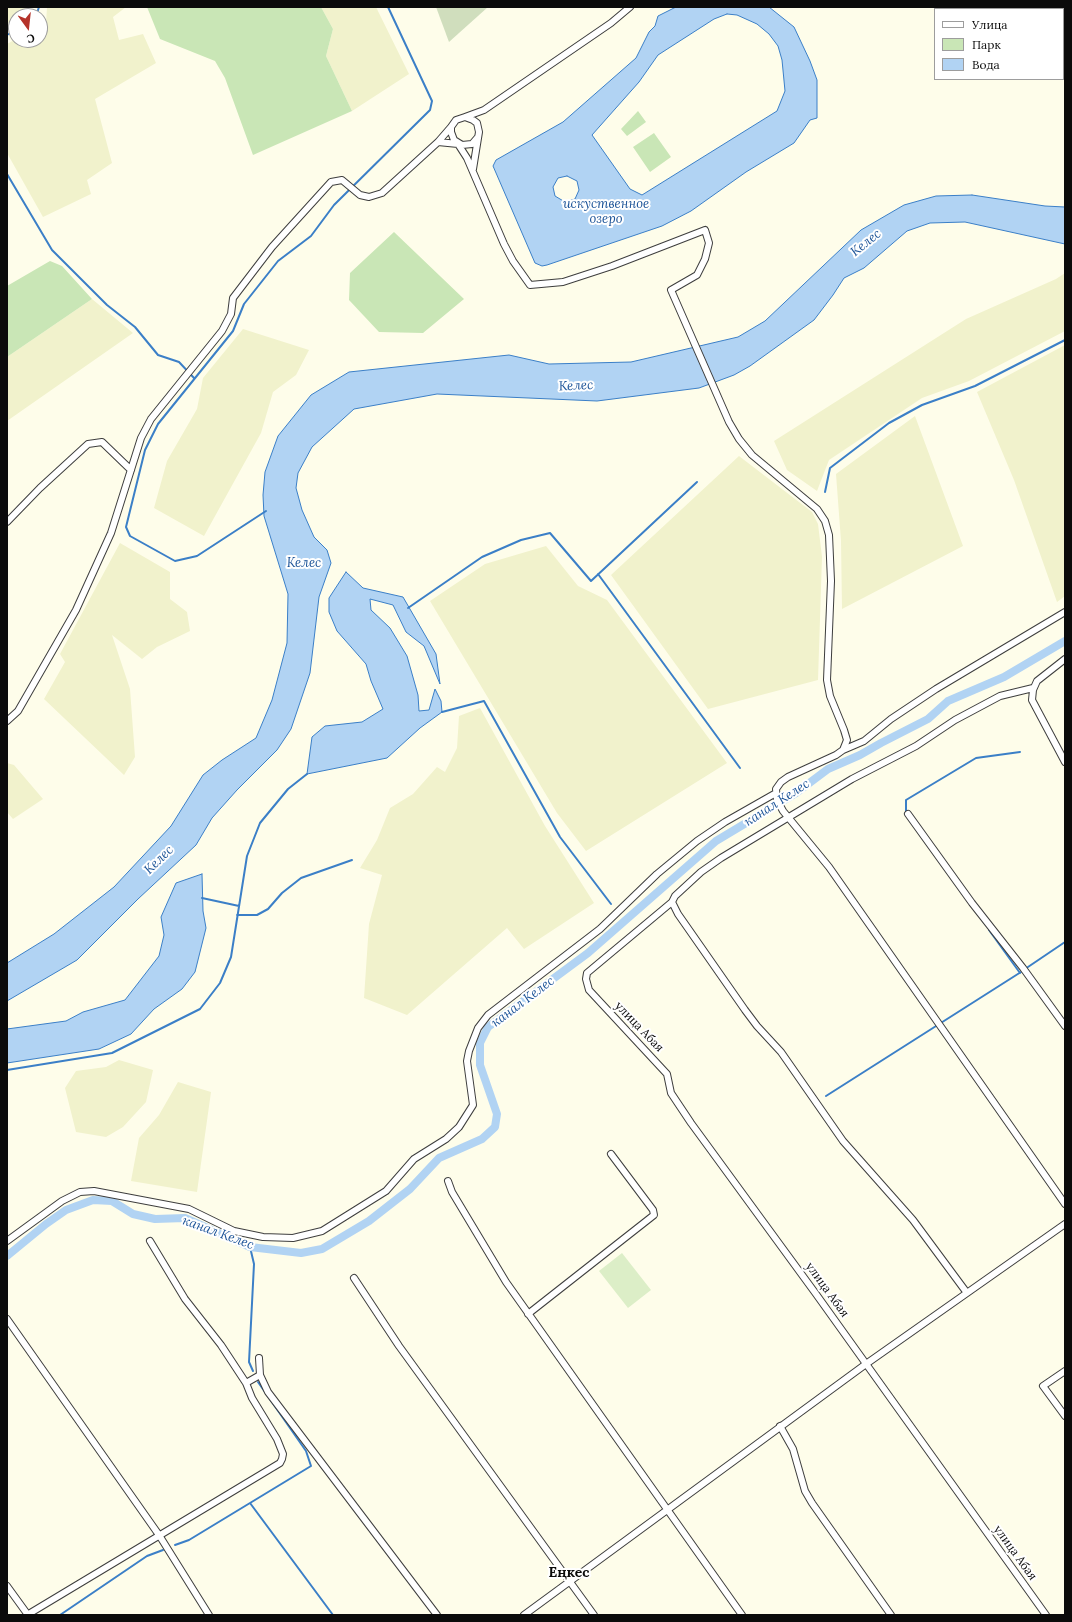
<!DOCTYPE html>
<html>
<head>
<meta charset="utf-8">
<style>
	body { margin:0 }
	#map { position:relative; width:1072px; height:1622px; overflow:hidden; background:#fefdea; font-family:Lora,serif }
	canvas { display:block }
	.frame { position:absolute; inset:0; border:8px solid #0b0b0b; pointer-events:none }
	.legend { position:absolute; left:934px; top:8px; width:130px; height:72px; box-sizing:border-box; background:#fff; border:1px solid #9d9d9d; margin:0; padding:5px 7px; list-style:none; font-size:12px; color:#0b0b0b }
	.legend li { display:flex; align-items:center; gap:8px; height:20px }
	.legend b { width:20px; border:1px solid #9d9d9d }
	.north { position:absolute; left:8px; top:8px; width:40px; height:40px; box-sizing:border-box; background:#fff; border:1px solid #9d9d9d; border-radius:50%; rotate:165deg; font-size:11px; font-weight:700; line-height:16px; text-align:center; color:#0b0b0b }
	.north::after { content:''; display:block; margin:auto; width:14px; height:18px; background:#b5332a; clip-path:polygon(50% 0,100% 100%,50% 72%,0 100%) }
</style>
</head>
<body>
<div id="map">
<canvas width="1072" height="1622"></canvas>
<div class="frame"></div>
<ul class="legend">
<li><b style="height:5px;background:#fff"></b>Улица</li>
<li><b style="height:11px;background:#c9e6b6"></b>Парк</li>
<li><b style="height:11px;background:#b1d3f3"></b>Вода</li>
</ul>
<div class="north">С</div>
</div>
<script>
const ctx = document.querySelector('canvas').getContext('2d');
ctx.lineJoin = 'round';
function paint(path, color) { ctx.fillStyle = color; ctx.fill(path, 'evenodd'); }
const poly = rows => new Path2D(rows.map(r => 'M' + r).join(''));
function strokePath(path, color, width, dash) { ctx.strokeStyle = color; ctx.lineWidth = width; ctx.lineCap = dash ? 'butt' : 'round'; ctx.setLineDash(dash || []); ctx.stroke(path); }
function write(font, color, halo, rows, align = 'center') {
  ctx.font = font + ' Lora,serif'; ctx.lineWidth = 4; ctx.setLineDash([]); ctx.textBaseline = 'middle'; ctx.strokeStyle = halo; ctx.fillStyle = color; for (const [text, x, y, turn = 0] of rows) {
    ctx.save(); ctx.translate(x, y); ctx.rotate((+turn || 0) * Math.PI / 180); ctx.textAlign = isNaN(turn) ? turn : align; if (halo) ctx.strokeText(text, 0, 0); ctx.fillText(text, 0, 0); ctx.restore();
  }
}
paint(poly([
	[7,7,29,7,28,16,16,16,16,21,7,23],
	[47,7,126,7,113,17,119,40,143,34,156,63,95,99,112,163,87,180,91,194,43,217,7,153,7,44,16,39,40,40,40,27,46,24],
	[321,7,376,7,409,74,352,111,326,56,333,29],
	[1065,273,1065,331,969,381,922,398,829,460,817,491,787,470,774,441,966,319,1056,279],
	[92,299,133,333,7,421,7,357],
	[243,329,309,350,296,375,273,392,261,433,204,536,154,508,167,461,197,409,203,378],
	[1065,345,1065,596,1057,602,1014,480,977,392],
	[915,416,963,546,842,609,841,541,836,474],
	[739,456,812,512,818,524,822,557,818,680,708,709,611,575],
	[120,543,170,572,170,599,187,612,190,631,157,647,142,659,112,635,130,689,135,757,124,775,44,699,65,662,60,654],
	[546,546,578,586,607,600,727,763,586,851,557,813,430,601,485,564],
	[480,708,545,826,594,903,524,949,507,928,407,1015,364,998,369,924,382,875,360,868,377,840,390,808,413,794,437,767,445,772,457,748,459,716],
	[7,763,14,765,43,799,13,819,7,812],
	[119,1060,153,1070,146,1102,123,1127,106,1137,76,1132,65,1088,76,1071,106,1067],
	[178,1082,211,1092,197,1192,131,1181,139,1138,159,1115]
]), '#f1f2cc');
paint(poly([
	[147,7,321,7,333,29,326,56,352,111,253,155,225,78,215,61,160,39],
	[638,111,646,122,627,136,621,129],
	[654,133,671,157,650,172,633,147],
	[394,232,464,299,423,333,379,332,349,300,350,273],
	[50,261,62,266,92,299,7,357,7,286]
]), '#c9e6b6');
paint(poly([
	[436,7,488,7,449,42]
]), '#d0debd');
paint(poly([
	[622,1253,651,1290,628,1308,599,1271]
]), '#dceec7');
const water = poly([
	[676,7,769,7,794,27,810,61,817,80,817,118,810,120,794,143,746,172,691,211,662,226,547,265,542,266,535,263,493,166,496,160,563,122,636,58,649,32,655,26,658,16,676,7],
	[727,14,737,15,757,24,769,34,778,46,782,60,785,91,777,111,642,195,630,189,592,135,639,82,658,55,714,19,727,14],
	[567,176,577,181,579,190,575,199,565,202,555,196,553,187,558,178,567,176],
	[972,195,1045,206,1065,207,1065,244,965,222,930,223,907,231,864,268,844,278,833,295,814,320,750,366,734,375,699,388,597,401,437,394,354,409,312,447,298,473,296,488,302,510,314,537,327,550,331,563,319,597,310,673,291,729,277,750,237,790,212,818,196,845,138,899,77,960,7,1001,7,963,54,934,114,887,171,826,203,775,222,760,256,738,272,700,287,643,288,594,264,516,263,495,265,472,278,436,311,395,349,372,509,355,549,364,631,362,738,337,765,321,861,230,904,205,936,196,972,195],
	[346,572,363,588,403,597,436,654,440,684,424,646,406,632,393,605,370,599,371,610,390,628,407,656,418,695,419,711,429,710,435,689,441,701,442,712,420,728,387,758,307,774,312,737,325,726,362,722,383,709,371,681,366,664,337,631,329,612,329,598,346,572],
	[202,874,203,911,206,928,195,972,182,989,154,1009,131,1034,99,1049,7,1063,7,1029,66,1021,83,1012,125,1000,159,956,164,935,161,917,176,883,202,874]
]);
paint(water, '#b1d3f3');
strokePath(water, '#3b7fc7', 1);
strokePath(poly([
	[36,16,39,7],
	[7,35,16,30],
	[7,174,52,250,107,305,135,327,158,355,179,362,194,378],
	[825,492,830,468,889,423,922,405,975,386,1065,340],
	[266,511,197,556,175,561,130,536,126,527,145,450,158,424,233,331,244,304,278,261,311,236,334,205,430,110,432,101,388,7],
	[598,574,740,768],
	[408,608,482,557,521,540,550,533,591,581,697,482],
	[442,712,484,701,560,837,611,904],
	[906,814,906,800,976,758,1020,752],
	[202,898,239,906],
	[237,915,257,915,268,909,282,893,301,878,352,860],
	[989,930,1020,973],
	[1025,969,1065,942],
	[7,1070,112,1053,200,1009,220,983,231,957,247,856,260,823,288,789,307,774],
	[826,1096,1021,972],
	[250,1247,254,1264,249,1362,253,1371],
	[250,1503,333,1615],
	[175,1545,189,1540,311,1466,306,1451,258,1382],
	[60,1615,147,1556,163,1550]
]), '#3b7fc7', 2);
strokePath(poly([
	[7,1256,46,1224,66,1210,93,1200,112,1201,133,1214,155,1219,185,1218,250,1247,301,1253,322,1249,369,1221,410,1189,439,1158,482,1139,495,1127,497,1114,480,1065,480,1043,488,1027,588,953,716,841,796,793,828,769,860,755,881,743,928,719,948,701,1004,677,1065,641]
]), '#b1d3f3', 8);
const minor = poly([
	[465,117,484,110,611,23,630,7],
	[438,142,458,144,467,158,504,244,513,261,530,285,563,282,612,266,705,230,709,243,705,259,697,275,671,290,729,422,739,439,752,455,817,509,825,521,829,535,831,581,827,680,830,696,844,730,847,740,843,750,836,755,788,777,781,782,776,789,777,800,783,811,829,867,1065,1204],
	[473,169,479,132,477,123,473,120,465,117,456,120,451,127,451,132,454,140,462,145,472,144,478,137],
	[7,522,40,488,88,444,102,442,131,470],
	[1065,659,1037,681,1033,690,1032,700,1065,762],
	[1033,688,1000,696,955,720,916,746,852,779,721,858,701,872,675,896,672,902,587,973,586,979,589,990,667,1074,671,1093,691,1123,816,1294,1046,1615],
	[7,721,18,711,76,610,111,533,141,438,151,419,222,331,231,314,233,298,272,247,331,182,342,180,360,195,369,197,382,193,438,142,451,127],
	[843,750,864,741,891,719,936,689,1065,612],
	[908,814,972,903,1023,968,1065,1026],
	[672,902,678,914,745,1010,757,1026,781,1052,843,1141,913,1220,967,1293],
	[448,1181,452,1192,506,1282,742,1615],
	[7,1241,62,1201,80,1192,94,1191,189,1209,234,1231,263,1237,293,1238,322,1231,386,1191,414,1159,446,1139,459,1127,473,1105,467,1061,469,1051,478,1028,488,1015,600,929,657,874,697,841,725,822,776,793],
	[354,1278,399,1346,594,1615],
	[528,1314,654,1215,653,1210,611,1154],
	[7,1319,159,1535,209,1615],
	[259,1358,260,1375,268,1392,437,1615],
	[1065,1371,1043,1386,1065,1416],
	[246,1383,260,1375],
	[780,1426,793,1449,805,1491,812,1503,891,1615],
	[7,1586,28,1615],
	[27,1615,280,1463,282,1459,283,1454,277,1439,252,1398,246,1383,221,1345,185,1299,150,1241],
	[524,1615,866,1364,1065,1224]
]);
strokePath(minor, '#3e3e3e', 8);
strokePath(minor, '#fff', 6);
write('12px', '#0b0b0b', '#fff', [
	["улица Абая",639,1027,46],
	["улица Абая",827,1290,54],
	["улица Абая",1015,1553,54]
]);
write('italic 13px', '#1a5297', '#fff', [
	["искуственное",606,204],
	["озеро",606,219],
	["Келес",866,243,-39],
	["Келес",576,386,-3],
	["Келес",304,563],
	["канал Келес",777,803,-33],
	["Келес",159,860,-44],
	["канал Келес",523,1002,-37],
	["канал Келес",218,1233,20]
]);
write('bold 14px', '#0b0b0b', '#fff', [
	["Еңкес",569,1573]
]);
</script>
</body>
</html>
